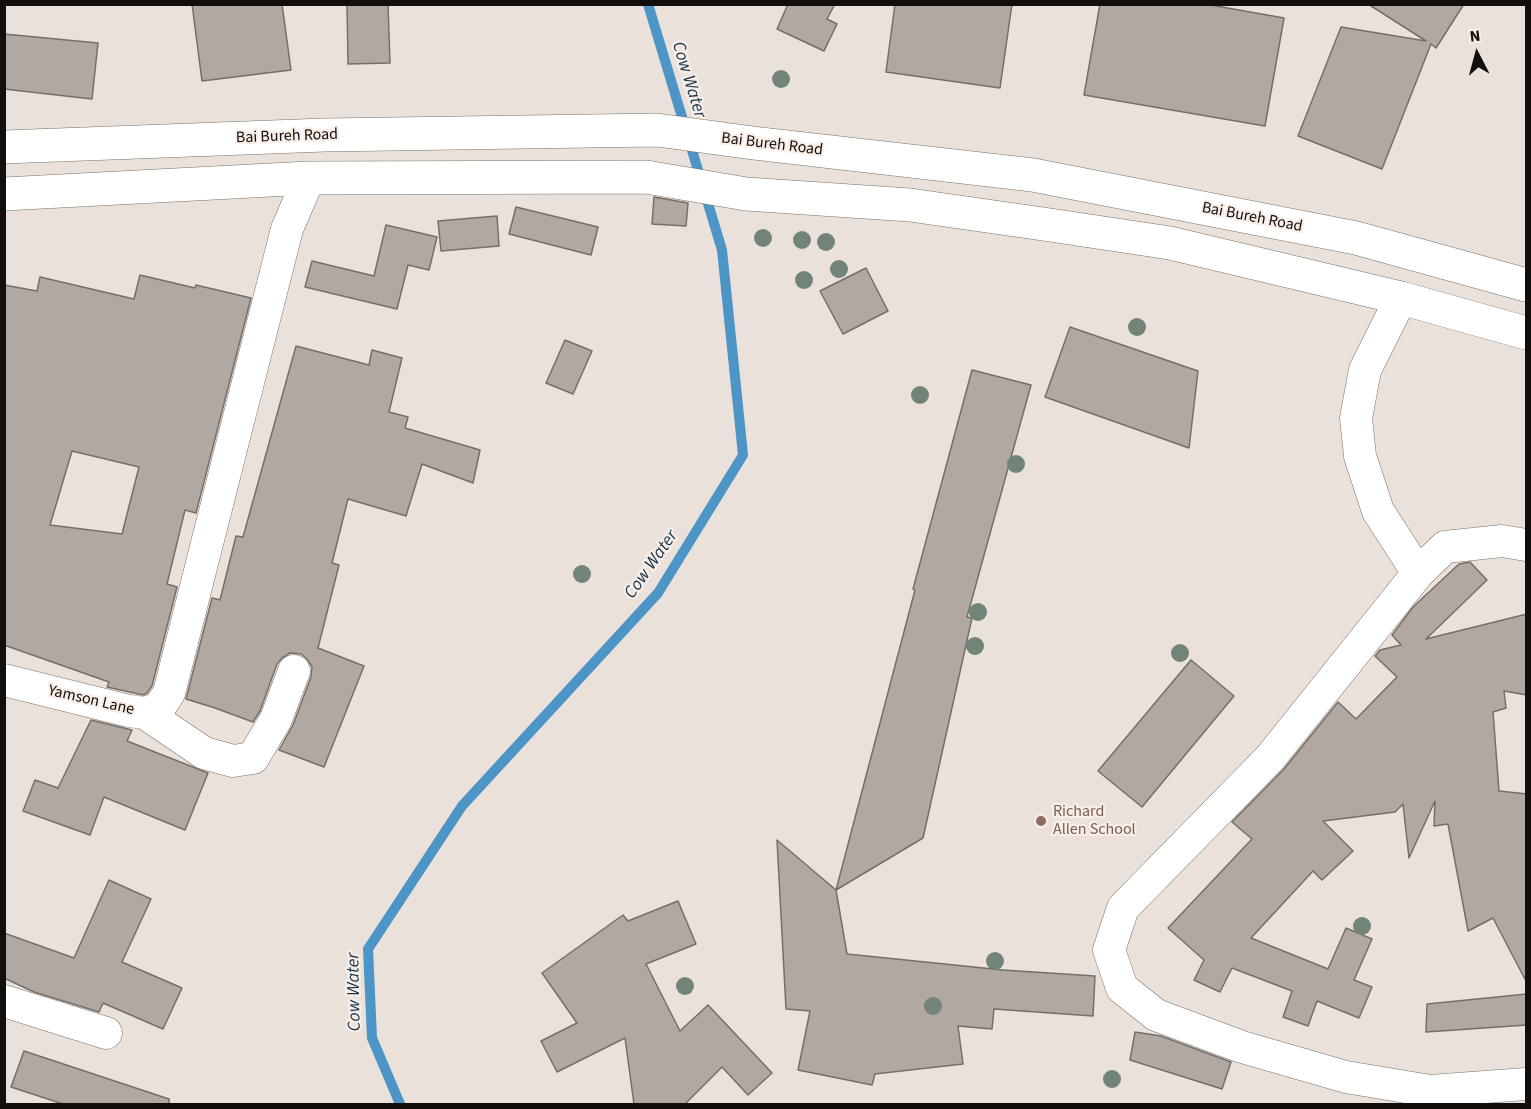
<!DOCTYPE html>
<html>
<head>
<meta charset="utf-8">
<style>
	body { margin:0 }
	#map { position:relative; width:1531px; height:1109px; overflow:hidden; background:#eae1da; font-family:"Source Sans 3",sans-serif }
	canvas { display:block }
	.frame { position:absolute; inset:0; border:6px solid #110e0b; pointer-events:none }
	.north { position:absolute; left:1447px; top:24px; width:60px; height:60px; -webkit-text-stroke:4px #f8eee7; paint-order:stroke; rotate:354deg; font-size:16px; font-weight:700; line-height:24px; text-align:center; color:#110e0b }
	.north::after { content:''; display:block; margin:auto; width:21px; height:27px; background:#110e0b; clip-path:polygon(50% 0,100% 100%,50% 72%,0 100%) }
</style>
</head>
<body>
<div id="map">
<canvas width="1531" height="1109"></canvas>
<div class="frame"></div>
<div class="north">N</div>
</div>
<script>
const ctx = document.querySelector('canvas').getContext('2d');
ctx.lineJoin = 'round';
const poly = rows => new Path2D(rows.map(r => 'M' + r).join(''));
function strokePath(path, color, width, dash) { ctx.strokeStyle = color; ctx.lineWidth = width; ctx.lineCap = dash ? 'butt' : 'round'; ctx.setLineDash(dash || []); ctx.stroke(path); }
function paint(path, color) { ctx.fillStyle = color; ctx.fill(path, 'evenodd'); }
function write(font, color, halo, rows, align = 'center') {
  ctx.font = font + ' "Source Sans 3",sans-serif'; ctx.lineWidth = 4.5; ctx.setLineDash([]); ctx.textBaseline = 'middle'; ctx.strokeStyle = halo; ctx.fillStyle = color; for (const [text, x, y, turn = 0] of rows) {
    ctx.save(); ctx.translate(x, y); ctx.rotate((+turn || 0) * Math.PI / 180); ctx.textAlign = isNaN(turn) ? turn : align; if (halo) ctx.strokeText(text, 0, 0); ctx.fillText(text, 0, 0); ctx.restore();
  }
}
strokePath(poly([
	[400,1104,372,1038,368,949,462,806,658,593,743,455,722,250,648,4]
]), '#4d94c7', 10);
const building = poly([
	[192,4,282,4,291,70,202,81,192,4],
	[347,4,388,4,390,63,348,64,347,4],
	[788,4,835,4,827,19,837,24,824,51,777,29,788,4],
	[895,4,1012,4,1000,88,886,72,895,4],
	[1100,4,1205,4,1284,18,1265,126,1084,95,1100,4],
	[1368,4,1464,4,1436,48,1431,44,1382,169,1298,136,1341,27,1426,41,1368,4],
	[4,34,98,43,92,99,4,89,4,34],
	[654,197,688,203,686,226,652,224,654,197],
	[516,207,598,227,591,255,509,234,516,207],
	[497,216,499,246,441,251,438,221,497,216],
	[386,225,437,237,429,270,408,265,397,309,305,287,312,261,374,276,386,225],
	[866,268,888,311,843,334,820,291,866,268],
	[140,275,195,288,196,285,251,298,196,513,185,510,167,584,177,587,152,686,147,693,143,695,107,687,109,682,4,645,4,285,37,291,40,277,134,299,140,275],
	[72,451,139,467,122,534,50,525,72,451],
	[1070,327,1198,371,1189,448,1045,397,1070,327],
	[565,340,592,351,573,394,546,383,565,340],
	[296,346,369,365,372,350,402,358,389,412,408,417,405,428,480,450,473,483,422,464,406,516,348,499,332,563,339,565,318,648,364,666,324,767,279,750,293,725,311,677,312,667,307,659,301,654,290,653,282,658,277,664,260,711,253,722,215,708,186,699,212,598,220,600,236,536,243,537,296,346],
	[972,370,1031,385,967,617,972,618,923,838,836,890,915,590,913,589,972,370],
	[1470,562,1487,580,1426,639,1527,614,1527,695,1504,691,1506,708,1493,712,1499,791,1527,794,1527,983,1493,918,1468,931,1448,824,1434,826,1435,801,1409,858,1403,804,1395,812,1323,821,1353,851,1322,880,1313,871,1251,938,1328,969,1346,928,1372,939,1354,980,1372,987,1359,1018,1317,1001,1308,1026,1283,1017,1292,991,1232,968,1220,992,1194,980,1204,960,1168,928,1252,839,1232,822,1284,769,1338,702,1356,719,1397,677,1375,656,1380,650,1401,645,1392,635,1413,607,1459,564,1470,562],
	[1191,660,1234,696,1142,807,1098,771,1191,660],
	[91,720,132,730,127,741,208,773,185,830,104,797,90,835,23,811,35,780,58,788,91,720],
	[777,840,836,890,847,954,1003,970,1095,976,1093,1016,994,1009,992,1029,958,1026,963,1064,875,1074,872,1085,798,1070,810,1011,786,1009,777,840],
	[109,880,151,899,122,962,182,988,163,1029,103,1003,99,1012,34,992,4,978,4,933,74,958,109,880],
	[678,901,696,944,646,964,680,1031,708,1005,772,1073,748,1095,722,1067,685,1104,634,1104,625,1038,557,1072,541,1041,577,1023,542,973,623,915,628,921,678,901],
	[1527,994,1527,1025,1426,1032,1427,1004,1527,994],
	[1135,1032,1161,1036,1231,1062,1222,1089,1130,1060,1135,1032],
	[24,1051,169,1099,169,1104,63,1104,11,1087,24,1051]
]);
paint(building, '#b1a8a2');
strokePath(building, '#766e68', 1.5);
const street = poly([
	[1401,298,1365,370,1356,418,1360,456,1378,511,1418,573],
	[1526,545,1502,541,1445,547,1418,573,1270,758,1123,908,1109,950,1122,988,1156,1015,1242,1047,1346,1077,1430,1091,1526,1084],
	[4,680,129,711,145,713,159,708,169,693,287,229,309,178],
	[145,713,204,753,233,761,253,758,276,719,294,671],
	[4,1001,106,1033]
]);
const highway = poly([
	[4,147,325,135,657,130,753,143,1033,175,1356,238,1526,285],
	[4,194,309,178,646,177,746,194,910,205,1050,225,1170,243,1401,298,1526,333]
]);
strokePath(street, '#79716b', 33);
strokePath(highway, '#79716b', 34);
strokePath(street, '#fff', 32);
strokePath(highway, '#fff', 33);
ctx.fillStyle = '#728377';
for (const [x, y] of [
	[781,79],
	[763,238],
	[802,240],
	[826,242],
	[839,269],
	[804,280],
	[1137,327],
	[920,395],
	[1016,464],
	[582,574],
	[978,612],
	[975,646],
	[1180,653],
	[1362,926],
	[995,961],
	[685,986],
	[933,1006],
	[1112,1079]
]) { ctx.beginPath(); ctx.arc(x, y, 9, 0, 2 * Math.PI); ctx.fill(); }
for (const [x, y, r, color] of [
	[1041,821,6,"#8d6e63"]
]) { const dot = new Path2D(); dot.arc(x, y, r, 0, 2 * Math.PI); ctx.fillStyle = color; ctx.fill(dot); strokePath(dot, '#f8eee7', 2); }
write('16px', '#110e0b', '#f8eee7', [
	["Bai Bureh Road",287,137,-2],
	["Bai Bureh Road",772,145,7],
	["Bai Bureh Road",1252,218,11],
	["Yamson Lane",91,701,13]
]);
write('16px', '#785e54', '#f8eee7', [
	["Richard",1053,812],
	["Allen School",1053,830]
], 'left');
write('italic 18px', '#15344a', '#f8eee7', [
	["Cow Water",688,80,73],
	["Cow Water",652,565,-55],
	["Cow Water",355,992,-91]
]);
</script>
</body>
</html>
